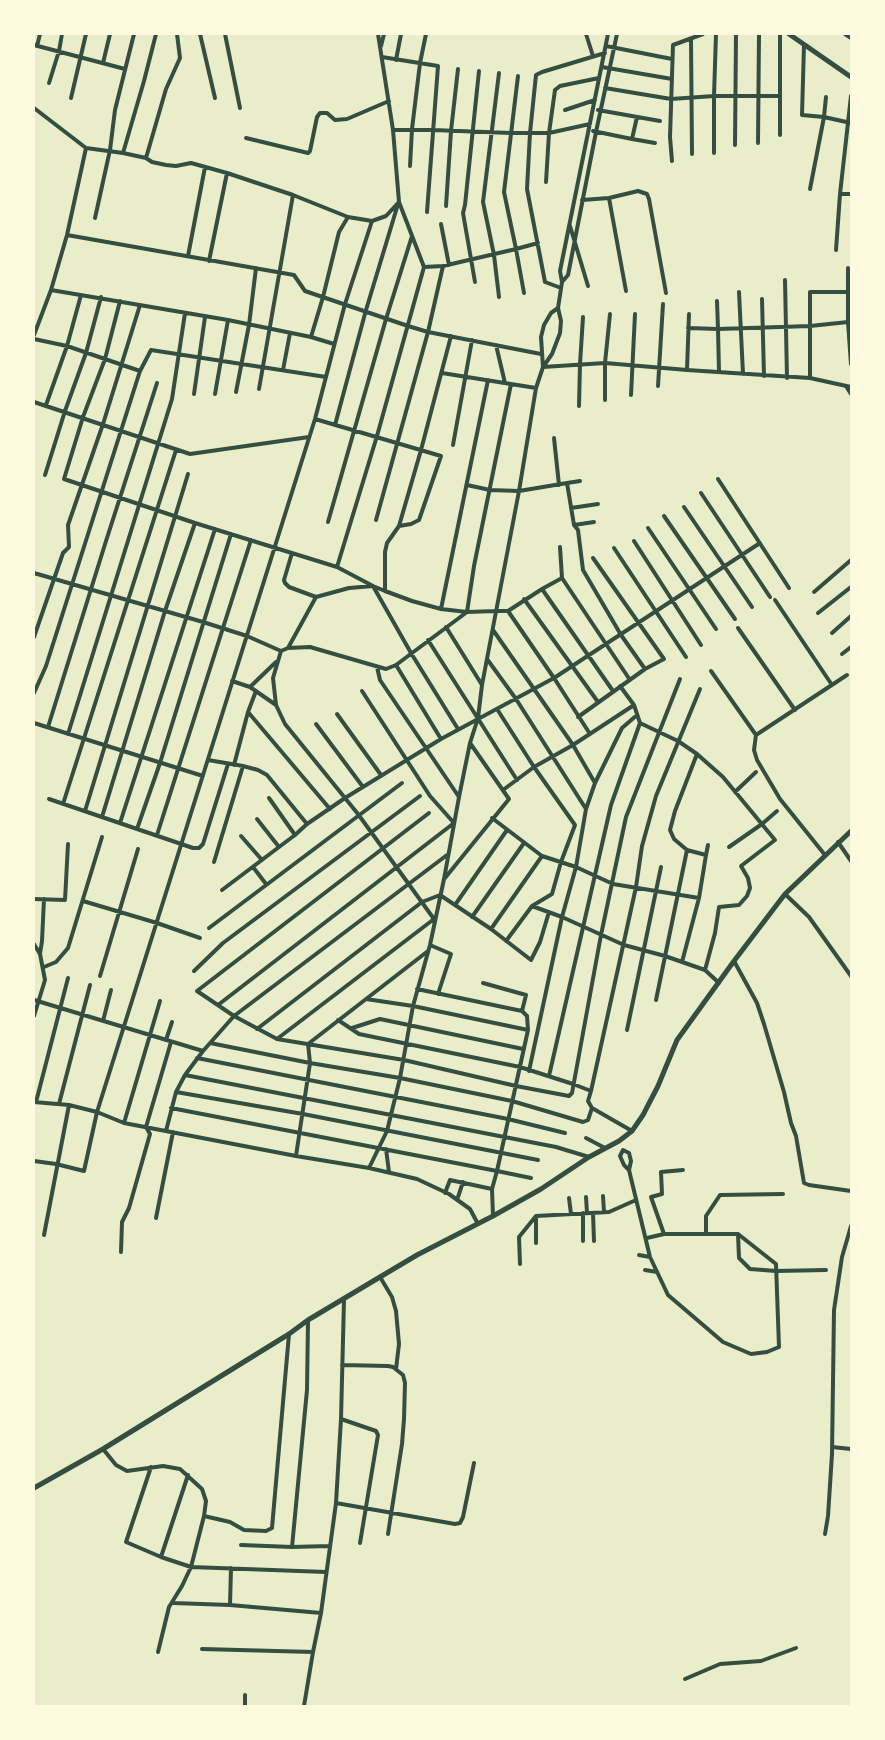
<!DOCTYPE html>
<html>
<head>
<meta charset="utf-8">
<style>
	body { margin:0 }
	#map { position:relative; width:885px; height:1740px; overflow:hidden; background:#e9edc9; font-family:"PT Sans",sans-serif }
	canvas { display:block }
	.frame { position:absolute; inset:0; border:35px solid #fefae0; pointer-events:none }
</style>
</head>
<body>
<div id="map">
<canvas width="885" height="1740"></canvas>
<div class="frame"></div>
</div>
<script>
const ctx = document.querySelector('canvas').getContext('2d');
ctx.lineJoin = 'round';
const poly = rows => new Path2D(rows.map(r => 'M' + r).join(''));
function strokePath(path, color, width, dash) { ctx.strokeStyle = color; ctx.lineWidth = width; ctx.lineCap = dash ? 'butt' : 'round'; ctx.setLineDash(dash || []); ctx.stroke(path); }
strokePath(poly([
	[200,34,215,98],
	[225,34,240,108],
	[586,34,593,56],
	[845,34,851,38],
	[691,39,692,154],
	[34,45,125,69],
	[804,45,802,115,824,117,851,123],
	[37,46,40,34],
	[381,46,384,34],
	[606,46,672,59],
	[382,57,438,66,427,212],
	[396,60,401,34],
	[103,63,110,34],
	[602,67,672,79],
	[49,83,59,51,62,34],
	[605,88,671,99,714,96,779,96],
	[71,98,86,34],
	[34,108,86,148],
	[565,110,595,100],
	[598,110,660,121],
	[637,117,632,139,655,143],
	[393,130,433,130,511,133,549,133,590,124],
	[593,131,632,139],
	[780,135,780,34],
	[246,138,308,153,310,151,317,117,320,113,327,113,335,120,347,119,389,101],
	[758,143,759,34],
	[735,145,736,34],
	[123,153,144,81,156,34],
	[714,153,714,96,716,34],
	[146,158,166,89,180,58,177,34],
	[672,161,670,137,673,45,703,34],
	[410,166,412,129,420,63,426,34],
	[546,182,549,133,555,90,560,86,599,78],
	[810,189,824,117,826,97],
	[840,194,851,194],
	[609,198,626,291],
	[582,200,609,198,638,191,647,194,649,199,666,293],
	[446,206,451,131,458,69],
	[95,218,110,150,115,110,134,34],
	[441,224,449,265],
	[570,226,588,286],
	[67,235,294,275,305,291,408,326,428,332,541,354],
	[836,250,840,194,851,96],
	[188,256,205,167],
	[209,261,227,173],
	[424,267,443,266,516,249,504,192,518,76],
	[848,268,848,322],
	[785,280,787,378],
	[475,282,463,213,465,205,479,71],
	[562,282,568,275,596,132,617,34],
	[561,288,545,282,527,189,530,133,536,75,542,72,605,53],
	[51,290,228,320,311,337,334,344],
	[739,292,743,374],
	[524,293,516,249,538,243],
	[499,297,494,255,483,202,499,73],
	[762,299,764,376],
	[120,301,105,359,83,417,64,479,195,523,337,567,373,586,411,653,458,729],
	[688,328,718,329,717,301],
	[34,335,51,290,67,235,86,148,123,153,146,158,152,162,166,165,176,166,191,163,227,173,293,195,348,217,372,221,386,216,399,202],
	[311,337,323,297,339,232,348,217],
	[34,339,67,346,140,371],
	[496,345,505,383],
	[543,367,605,363,687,370,810,378,851,387],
	[543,367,541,337,544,325,551,313,558,308],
	[283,370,290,333],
	[687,370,689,314],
	[719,372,718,329,810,326,848,322,851,364],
	[442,373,536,388],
	[810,378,810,292,851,292],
	[658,386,663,304],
	[846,386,851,394],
	[259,389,293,195],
	[236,392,249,325,256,268],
	[194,394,205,317],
	[215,394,228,320],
	[631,395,635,314],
	[605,400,605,363,610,314],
	[34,402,190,454,309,437],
	[46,405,67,346,81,295],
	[579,406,580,364,583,317],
	[335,425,366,310,398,204],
	[554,438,559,485],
	[453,445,472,340],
	[45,475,65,411,86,353,101,297],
	[718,479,789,588],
	[580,481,567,483,574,525,578,530,583,570,621,635,645,669],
	[467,485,490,490,519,491,567,483],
	[701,493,770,597],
	[684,507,752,607],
	[571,508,598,504],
	[664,516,735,619],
	[376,520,428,332,443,266],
	[328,522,386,319,412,236],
	[574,525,594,522],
	[399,526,421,450,451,336],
	[648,528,716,629],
	[634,541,701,645],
	[560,547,562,578,630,680],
	[614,548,686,657],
	[292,553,284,580,285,583,289,587,316,597],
	[337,567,377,436,424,267,399,202,393,130,378,34],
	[34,573,203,622,247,636,281,651],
	[542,589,613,691],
	[385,591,412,601,441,609,467,612,496,611,508,611,542,589,562,578],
	[814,592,851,560],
	[524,599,598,702],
	[775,600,832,685],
	[441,609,488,380],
	[508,611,554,678,590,734],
	[818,613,851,587],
	[446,627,482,685],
	[738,628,795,710],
	[493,630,573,745,595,783],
	[832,633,851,616],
	[34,637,63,553,69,547,68,525,103,424,140,305],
	[428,640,517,780],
	[288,648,310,647,386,669,396,665,467,612,474,566,511,384],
	[842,654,851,647],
	[487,659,516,699,586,809],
	[396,665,441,739],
	[377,667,380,680,459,797],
	[711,671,756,735,754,750,757,760,780,799,825,855],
	[232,681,250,687,276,705],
	[620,686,634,705,640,723,678,741,697,754,723,777,775,840,741,866,748,878,750,888,747,896,739,905,719,907,715,933,705,970],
	[250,687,276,662],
	[34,693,46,666,140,371,151,350,326,377],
	[497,709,534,767,575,825,561,862,552,894,532,906,506,941],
	[248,712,256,691],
	[337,714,381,775],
	[578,717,645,669,664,659,593,558],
	[34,723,203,776],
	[316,724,363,787],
	[48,727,106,541,157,383],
	[68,734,172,399,185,313],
	[756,735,847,675],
	[697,754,675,811,670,830,674,839,687,850,706,855,708,845],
	[208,760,243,766,258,770,267,775,307,824],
	[234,765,248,712,330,809],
	[503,790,534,767,573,745,634,705],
	[735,792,756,772],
	[269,798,295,835],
	[49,799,193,848,199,848,203,844,228,764],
	[63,804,176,450],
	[85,811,188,474],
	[429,813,197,991,234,1016,277,1039,404,1060,516,1086,569,1096,572,1093,601,935,626,817,680,679],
	[102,817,165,611,195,523],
	[492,818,542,856,576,867,613,884,699,898],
	[257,819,279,847],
	[120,823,215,529],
	[137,829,160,763,231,534],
	[157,835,251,540],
	[241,836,262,860],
	[838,842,851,861],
	[729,847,762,824,777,811],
	[214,862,243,766],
	[253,867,266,884],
	[445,878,509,799,470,743],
	[222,890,295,835,307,824,345,798,441,739,554,678,760,543],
	[785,894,809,917,851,976],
	[34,899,65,900,68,844],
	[83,901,157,923,200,938],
	[455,905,507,830],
	[532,906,562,917,624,945,665,956,705,970,719,983],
	[472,917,524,843],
	[209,928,402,783],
	[491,929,542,856],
	[34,944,40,954,45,980,34,1016],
	[430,945,451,954,438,994],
	[40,954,42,941,44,899],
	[734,961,757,1003,764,1024,784,1092,791,1123,796,1136,804,1183,809,1185,851,1191],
	[682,962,699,898,706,855],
	[44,967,56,962,68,948,102,837],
	[194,971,223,943,420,796],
	[100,976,138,849],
	[417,989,522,1011],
	[366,999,413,1006,528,1030],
	[34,1000,203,1051],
	[656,1000,687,850],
	[218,1005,454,823,430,796,362,691],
	[338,1020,359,1034,520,1067,573,1084,591,1091,588,1101,592,1108,632,1131],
	[103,1021,111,990],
	[352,1028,380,1019,523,1049],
	[257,1029,422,902,440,895,491,929,531,960,540,942,549,912],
	[627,1030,661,867],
	[277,1039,434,919,358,814,285,724,276,705,273,678,281,651,288,648,316,597,349,588,373,586,385,591,385,552,387,543,399,526,411,524,419,520,441,456,315,419],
	[166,1040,172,1022],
	[210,1043,310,1063,400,1078,512,1101,583,1122,588,1120,592,1108],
	[197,1058,508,1119,565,1133],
	[529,1071,562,917,576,867,586,809,595,783,622,728,637,715],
	[185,1075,556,1147,589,1157],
	[549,1076,611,805,640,723],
	[591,1091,636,887,642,846,656,796,700,689],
	[176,1092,303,1114,538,1160],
	[34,1102,69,1105,97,1112,124,1123,296,1156,369,1168,417,1179,449,1194,470,1209,478,1224],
	[36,1102,68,978],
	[59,1104,90,985],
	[171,1108,497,1171,528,1030,527,1016,522,1011,526,995,483,983],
	[124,1123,160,1001],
	[166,1131,176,1092,185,1075,203,1051,234,1016,447,855],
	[586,1138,605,1148],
	[386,1149,389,1172],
	[623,1150,629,1153,631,1161,629,1170,624,1165,620,1156,623,1150],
	[296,1156,310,1063,308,1044,428,951],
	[34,1161,56,1164,84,1171,97,1112,315,419,345,304,372,221],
	[369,1168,387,1131,400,1078,413,1006,430,945,444,879,459,797,470,743,478,718,482,685,519,491,536,388,543,367,552,354,560,333,561,321,558,308,562,282,560,271,608,34],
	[629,1170,650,1257,668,1295,723,1342,751,1354,767,1352,779,1347,776,1264,738,1234,664,1234,647,1238],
	[445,1193,450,1180,492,1189],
	[603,1196,604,1212],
	[586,1197,587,1213],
	[569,1198,571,1214],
	[457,1200,463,1182],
	[583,1213,583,1241],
	[593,1213,594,1241],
	[493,1216,492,1189,497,1171,531,1178],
	[536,1216,536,1243],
	[156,1218,173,1132],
	[664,1234,651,1197,662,1194,661,1172,683,1170],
	[706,1234,706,1216,720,1195,783,1194],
	[738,1234,739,1258,750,1269,776,1271,826,1270],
	[44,1235,69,1105],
	[121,1252,122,1222,129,1208,150,1134,146,1127,171,1042],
	[639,1255,650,1257],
	[520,1264,519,1237,536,1216,609,1212,636,1200],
	[645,1270,657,1272],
	[380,1277,392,1297,396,1311,399,1344,396,1369],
	[342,1365,388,1366,393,1367,403,1375,405,1383,404,1419,402,1444,388,1534],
	[341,1419,376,1431,378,1435,360,1543],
	[832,1447,851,1449],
	[103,1449,116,1465,127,1471,163,1466,180,1469,202,1489,206,1501,204,1516,191,1567,182,1586,169,1607,158,1652],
	[151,1467,126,1542,161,1557,191,1567,326,1572],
	[336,1503,455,1524,460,1523,463,1517,474,1463],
	[204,1516,230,1522,244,1530,266,1531,272,1528,289,1334],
	[825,1534,828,1516,832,1454,834,1310,842,1257,851,1226],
	[241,1545,292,1547,329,1546],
	[292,1547,307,1390,308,1320],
	[161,1557,188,1475],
	[173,1603,230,1605,321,1613],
	[230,1605,231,1568],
	[202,1649,313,1652],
	[685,1679,720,1664,761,1661,796,1648],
	[245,1695,245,1706],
	[304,1706,313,1652,321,1613,336,1503,341,1419,344,1300]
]), '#344e41', 4);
strokePath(poly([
	[789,34,851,77],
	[34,1488,103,1449,289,1334,308,1320,380,1277,417,1255,493,1216,541,1189,589,1157,619,1141,632,1131,643,1115,658,1086,677,1040,734,961,785,894,851,831]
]), '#344e41', 5);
</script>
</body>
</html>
